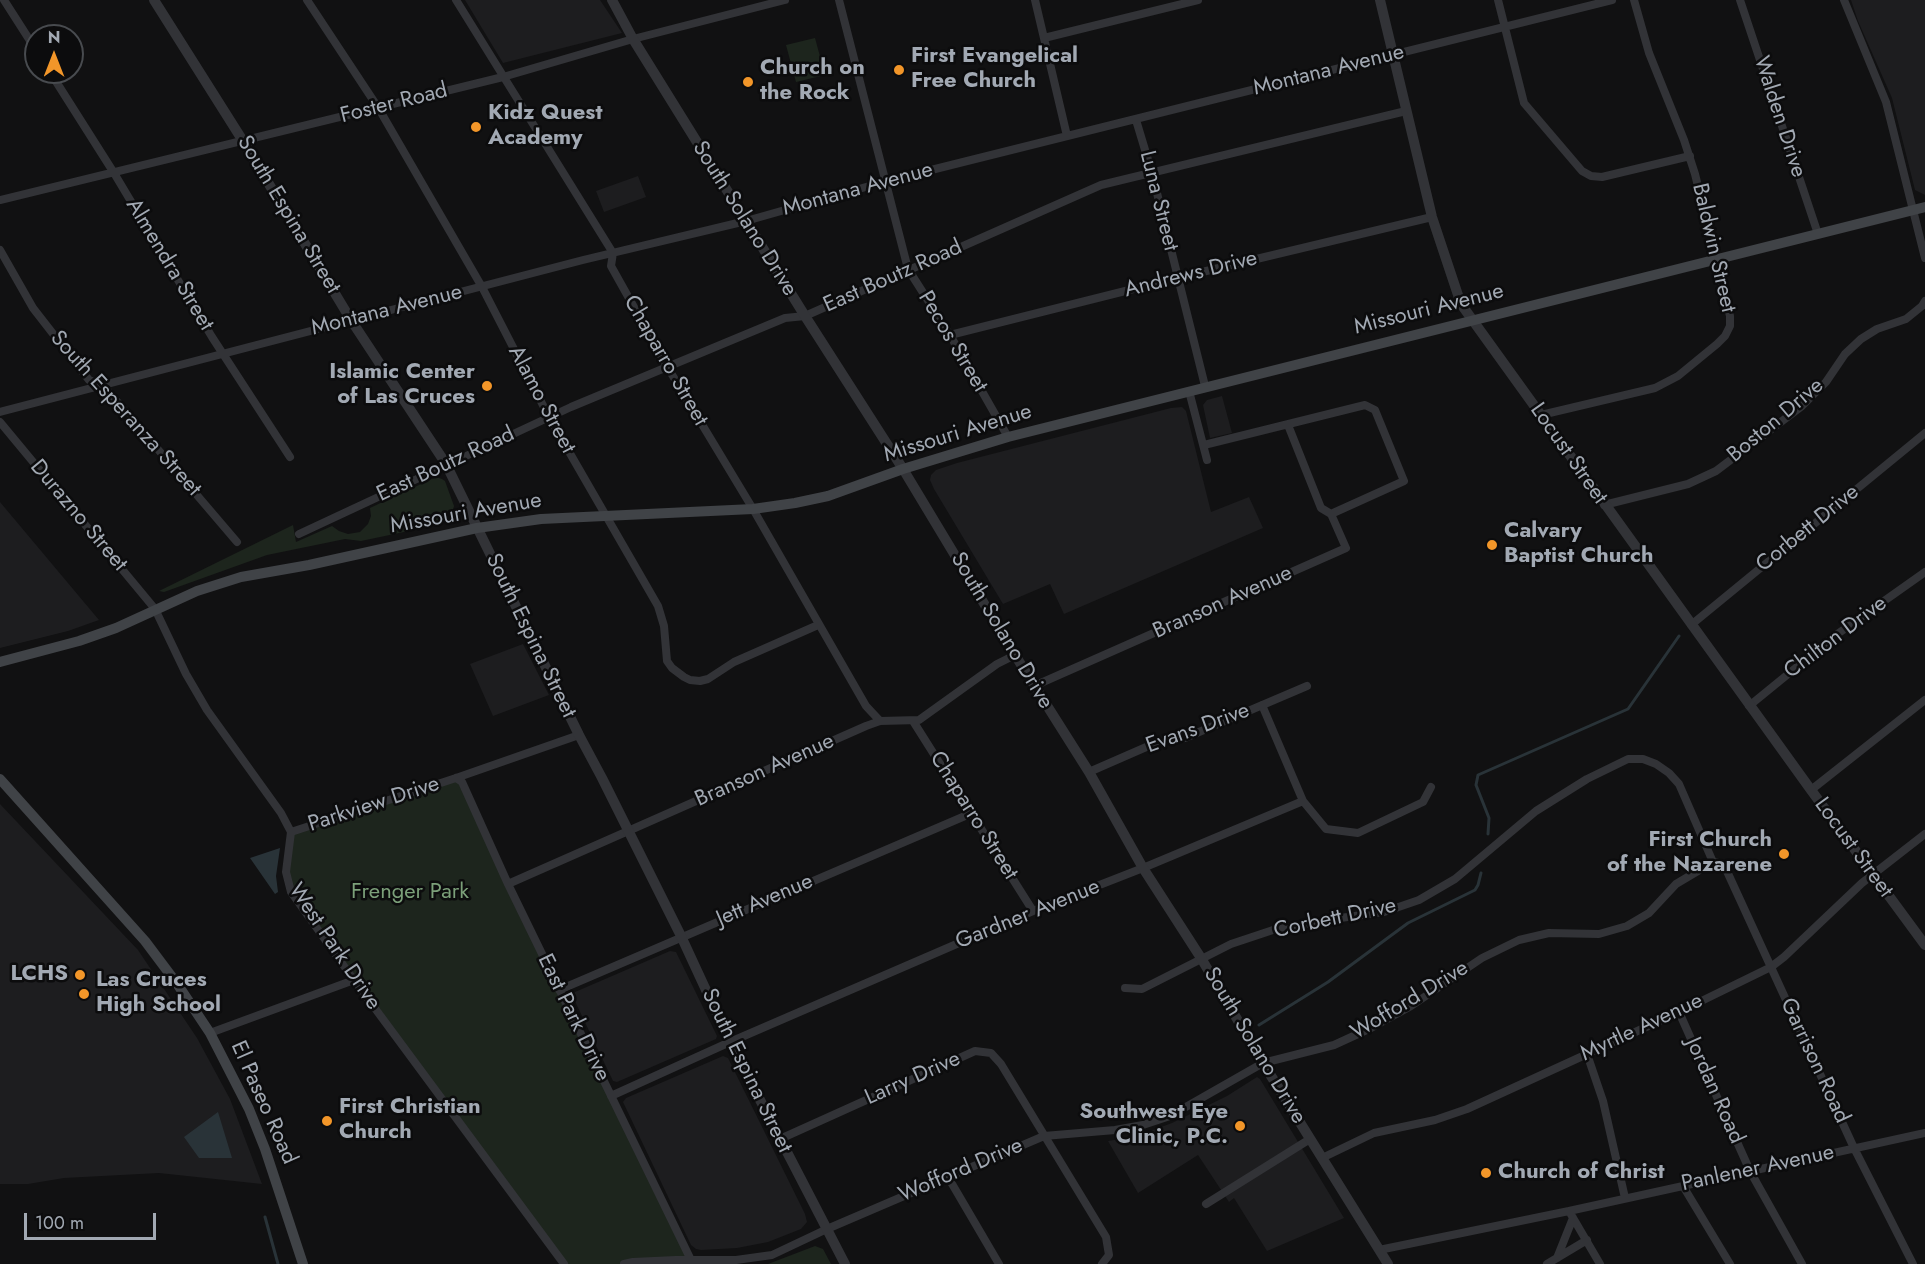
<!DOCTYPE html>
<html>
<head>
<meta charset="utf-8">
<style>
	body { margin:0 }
	#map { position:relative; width:1925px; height:1264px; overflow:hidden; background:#111112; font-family:Jost,sans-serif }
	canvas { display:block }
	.north { position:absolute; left:24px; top:24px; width:60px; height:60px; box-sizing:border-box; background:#0c0c0d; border:2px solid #484b4f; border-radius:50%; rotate:0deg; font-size:16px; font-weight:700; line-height:24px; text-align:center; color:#a2a9b3 }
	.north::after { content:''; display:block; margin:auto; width:21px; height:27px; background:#f29629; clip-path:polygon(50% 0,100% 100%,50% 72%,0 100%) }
	.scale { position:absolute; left:24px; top:1213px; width:132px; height:27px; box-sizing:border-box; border:3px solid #a2a9b3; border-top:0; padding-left:8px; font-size:18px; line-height:21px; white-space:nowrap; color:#a2a9b3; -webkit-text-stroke:4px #0c0c0d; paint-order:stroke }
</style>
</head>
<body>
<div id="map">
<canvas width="1925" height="1264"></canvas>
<div class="north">N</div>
<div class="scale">100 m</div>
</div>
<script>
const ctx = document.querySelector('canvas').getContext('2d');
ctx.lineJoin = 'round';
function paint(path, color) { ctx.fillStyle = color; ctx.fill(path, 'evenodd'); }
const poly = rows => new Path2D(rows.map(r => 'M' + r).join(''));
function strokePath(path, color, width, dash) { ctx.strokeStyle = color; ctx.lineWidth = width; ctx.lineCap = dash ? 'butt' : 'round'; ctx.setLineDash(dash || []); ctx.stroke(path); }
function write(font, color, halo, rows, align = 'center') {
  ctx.font = font + ' Jost,sans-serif'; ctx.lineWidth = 5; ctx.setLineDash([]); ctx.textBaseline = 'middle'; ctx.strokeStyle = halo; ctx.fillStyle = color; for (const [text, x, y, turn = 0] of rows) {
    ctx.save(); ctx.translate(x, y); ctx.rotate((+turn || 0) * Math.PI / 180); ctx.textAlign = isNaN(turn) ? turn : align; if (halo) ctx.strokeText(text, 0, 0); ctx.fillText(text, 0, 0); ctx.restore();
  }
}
paint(poly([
	[465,0,600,0,622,33,503,63],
	[1851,0,1925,0,1925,195,1915,190,1892,98,1858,21],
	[638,176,646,197,604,212,596,191],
	[1222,396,1232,433,1210,438,1203,405,1207,400],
	[1182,407,1186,411,1211,512,1249,497,1263,528,1064,614,1050,584,1003,604,934,489,930,480,931,475,936,470,957,463,1171,408],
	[0,502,99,620,68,631,0,648],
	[523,644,549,695,493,716,470,664],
	[0,804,138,950,197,1038,230,1099,262,1184,159,1173,64,1178,28,1184,0,1184],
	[670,951,676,952,717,1036,716,1039,617,1082,613,1081,572,995,575,992],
	[723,1056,728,1058,805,1214,807,1222,801,1229,768,1242,737,1248,701,1250,696,1249,691,1245,623,1102,626,1098],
	[1257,1077,1260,1079,1344,1218,1267,1251,1234,1198,1229,1202,1198,1155,1138,1193,1108,1141,1134,1137,1172,1123,1227,1096]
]), '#1d1d1f');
paint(poly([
	[815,38,825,75,796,82,786,45],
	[436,477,442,479,445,481,454,506,451,517,442,524,361,541,345,539,267,555,164,592,159,591,293,525,296,542,332,526,339,531,348,534,360,532,368,524,371,516,370,508],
	[456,778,691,1260,624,1264,564,1264,287,881,291,832],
	[815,1246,823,1249,831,1264,768,1264]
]), '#1d251d');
paint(poly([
	[280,848,276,876,278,892,275,894,250,858],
	[218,1112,232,1158,199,1158,184,1137]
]), '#293338');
strokePath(poly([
	[1488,834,1489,818,1476,785,1478,775,1628,709,1679,636],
	[1259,1025,1328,982,1408,923,1475,890,1478,885,1481,873],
	[265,1217,278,1264]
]), '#293338', 3);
strokePath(poly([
	[4,0,36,50],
	[307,0,379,109,482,287,549,417,658,606,664,626,667,661,672,668,684,677,690,680,700,681,708,679,734,662,818,625],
	[456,0,613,253,611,266,668,368,753,509,866,706,880,721],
	[839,0,908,269,950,335,1008,437],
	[1035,0,1067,136],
	[1498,0,1524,103,1582,171,1591,176,1602,177,1690,156],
	[1740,0,1818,234],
	[1844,0,1886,102,1925,258],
	[1044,38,1198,0],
	[50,72,114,173,212,337,290,457],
	[1136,120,1152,173,1205,386],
	[0,200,503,77,633,39,785,0],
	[0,250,33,308,89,380,103,385,237,542],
	[950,335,1177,278,1432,217],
	[1189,391,1207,460],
	[0,412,583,260,746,221,887,181,1612,0],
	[1541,415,1655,388,1678,376,1717,344,1725,336,1730,326,1730,316,1695,174,1684,140,1649,53,1634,0],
	[0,422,155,609,186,674,207,710,281,813,291,832,286,872,291,892,354,980,564,1264],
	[1288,425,1321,508,1331,514],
	[1604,505,1688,484,1716,471,1802,406,1826,382,1845,354,1861,339,1877,329,1906,319,1922,306,1925,301],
	[299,534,571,407,785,318,805,316,1101,185,1406,111],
	[1691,625,1925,433],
	[1034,686,1346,548,1331,514,1404,481,1375,410,1365,405,1204,445],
	[1262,705,1303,801],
	[1749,706,1836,635,1925,572],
	[913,721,1033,911],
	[1089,772,1160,741,1185,738,1307,686],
	[456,778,462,782,508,884,691,1260],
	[1811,790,1925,700],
	[291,832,456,778,579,735],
	[1713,862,1719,863,1725,867,1854,1148,1913,1264],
	[508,884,866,726,880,721,919,720,997,664,1015,655],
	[1125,988,1142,989,1231,944,1273,930,1333,919,1384,912,1419,900,1455,879,1536,811,1587,779,1628,759,1643,759,1656,764,1669,773,1679,784,1713,862],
	[559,990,972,813],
	[1679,1012,1750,1171,1802,1264],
	[210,1033,354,980],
	[1587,1054,1603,1101,1625,1198],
	[611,1096,730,1042,1033,911,1143,868,1303,801,1326,829,1358,833,1423,802,1431,787],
	[780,1139,975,1051,991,1053,1001,1064,1106,1237,1109,1255,1102,1264],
	[1322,1158,1374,1133,1435,1120,1467,1109,1679,1012,1771,967,1784,957,1862,883,1925,834],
	[948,1177,999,1264],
	[1683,1186,1730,1264],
	[1206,1204,1310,1139],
	[1569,1211,1600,1264],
	[1379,1250,1569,1211,1925,1133],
	[1557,1258,1573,1218],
	[624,1264,633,1262,676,1260,736,1260,772,1255,827,1229,1044,1136,1115,1130,1143,1125,1170,1116,1263,1063,1334,1045,1371,1028,1411,1006,1482,958,1519,940,1549,933,1599,934,1627,926,1649,913,1676,884,1713,862],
	[1547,1264,1587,1240]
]), '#323337', 8);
strokePath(poly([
	[154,0,243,141,351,320,446,464,579,735,602,778,681,936,730,1042,845,1264],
	[612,0,633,39,805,316,903,469,1015,655,1089,772,1143,868,1201,958,1263,1063,1388,1264],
	[1380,0,1432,217,1461,304,1811,790,1925,945]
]), '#323337', 10);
strokePath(poly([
	[0,662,79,641,116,628,197,591,241,577,309,565,477,528,541,519,753,509,795,503,828,496,903,469,1008,437,1925,207],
	[0,779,145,941,178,985,210,1033,249,1109,265,1149,303,1264]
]), '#404347', 10);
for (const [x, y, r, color] of [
	[899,70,6,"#f29629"],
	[748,82,6,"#f29629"],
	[476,127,6,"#f29629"],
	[487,386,6,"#f29629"],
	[1492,545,6,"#f29629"],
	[1784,854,6,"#f29629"],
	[80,975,6,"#f29629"],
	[84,994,6,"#f29629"],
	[327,1121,6,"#f29629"],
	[1240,1126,6,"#f29629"],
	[1486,1173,6,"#f29629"]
]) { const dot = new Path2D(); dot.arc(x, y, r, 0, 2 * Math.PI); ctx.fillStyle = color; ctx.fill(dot); strokePath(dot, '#0c0c0d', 2); }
write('bold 22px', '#a2a9b3', '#0c0c0d', [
	["First Evangelical",911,57],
	["Free Church",911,82],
	["Church on",760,69],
	["the Rock",760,94],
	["Kidz Quest",488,114],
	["Academy",488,139],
	["Islamic Center",475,373,"right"],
	["of Las Cruces",475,398,"right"],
	["Calvary",1504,532],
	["Baptist Church",1504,557],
	["First Church",1772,841,"right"],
	["of the Nazarene",1772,866,"right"],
	["LCHS",68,975,"right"],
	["Las Cruces",96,981],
	["High School",96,1006],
	["First Christian",339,1108],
	["Church",339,1133],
	["Southwest Eye",1228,1113,"right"],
	["Clinic, P.C.",1228,1138,"right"],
	["Church of Christ",1498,1173]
], 'left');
write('22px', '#a2a9b3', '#0c0c0d', [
	["Montana Avenue",1329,71,-14],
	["Foster Road",394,104,-14],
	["Walden Drive",1779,117,72],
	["Montana Avenue",858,190,-15],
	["Luna Street",1158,201,76],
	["South Espina Street",288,215,59],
	["South Solano Drive",744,219,58],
	["Baldwin Street",1713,248,77],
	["Almendra Street",169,265,59],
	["Andrews Drive",1191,275,-14],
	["East Boutz Road",893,277,-24],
	["Missouri Avenue",1429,310,-14],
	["Montana Avenue",387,311,-14],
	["Pecos Street",952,342,59],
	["Chaparro Street",665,361,60],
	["Alamo Street",541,400,62],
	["South Esperanza Street",125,414,48],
	["Boston Drive",1776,421,-40],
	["Missouri Avenue",958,434,-17],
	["Locust Street",1568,454,55],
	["East Boutz Road",446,465,-25],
	["Missouri Avenue",466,514,-10],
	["Durazno Street",78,516,50],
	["Corbett Drive",1808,529,-39],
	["Branson Avenue",1223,603,-24],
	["South Solano Drive",1001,631,59],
	["South Espina Street",530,636,64],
	["Chilton Drive",1836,638,-37],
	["Evans Drive",1198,729,-20],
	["Branson Avenue",765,771,-24],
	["Parkview Drive",374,805,-18],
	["Chaparro Street",973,816,58],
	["Locust Street",1853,848,54],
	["Jett Avenue",765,901,-23],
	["Gardner Avenue",1028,915,-22],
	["Corbett Drive",1335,919,-12],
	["West Park Drive",334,947,56],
	["Wofford Drive",1410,1001,-31],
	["East Park Drive",573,1018,64],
	["Myrtle Avenue",1642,1028,-25],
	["South Solano Drive",1254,1046,59],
	["Garrison Road",1814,1061,65],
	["South Espina Street",746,1071,64],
	["Larry Drive",913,1079,-24],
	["Jordan Road",1714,1091,66],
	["El Paseo Road",263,1103,66],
	["Panlener Avenue",1758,1169,-12],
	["Wofford Drive",961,1171,-23]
]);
write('22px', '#7b9f79', '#0c0c0d', [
	["Frenger Park",410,893]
]);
</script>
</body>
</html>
